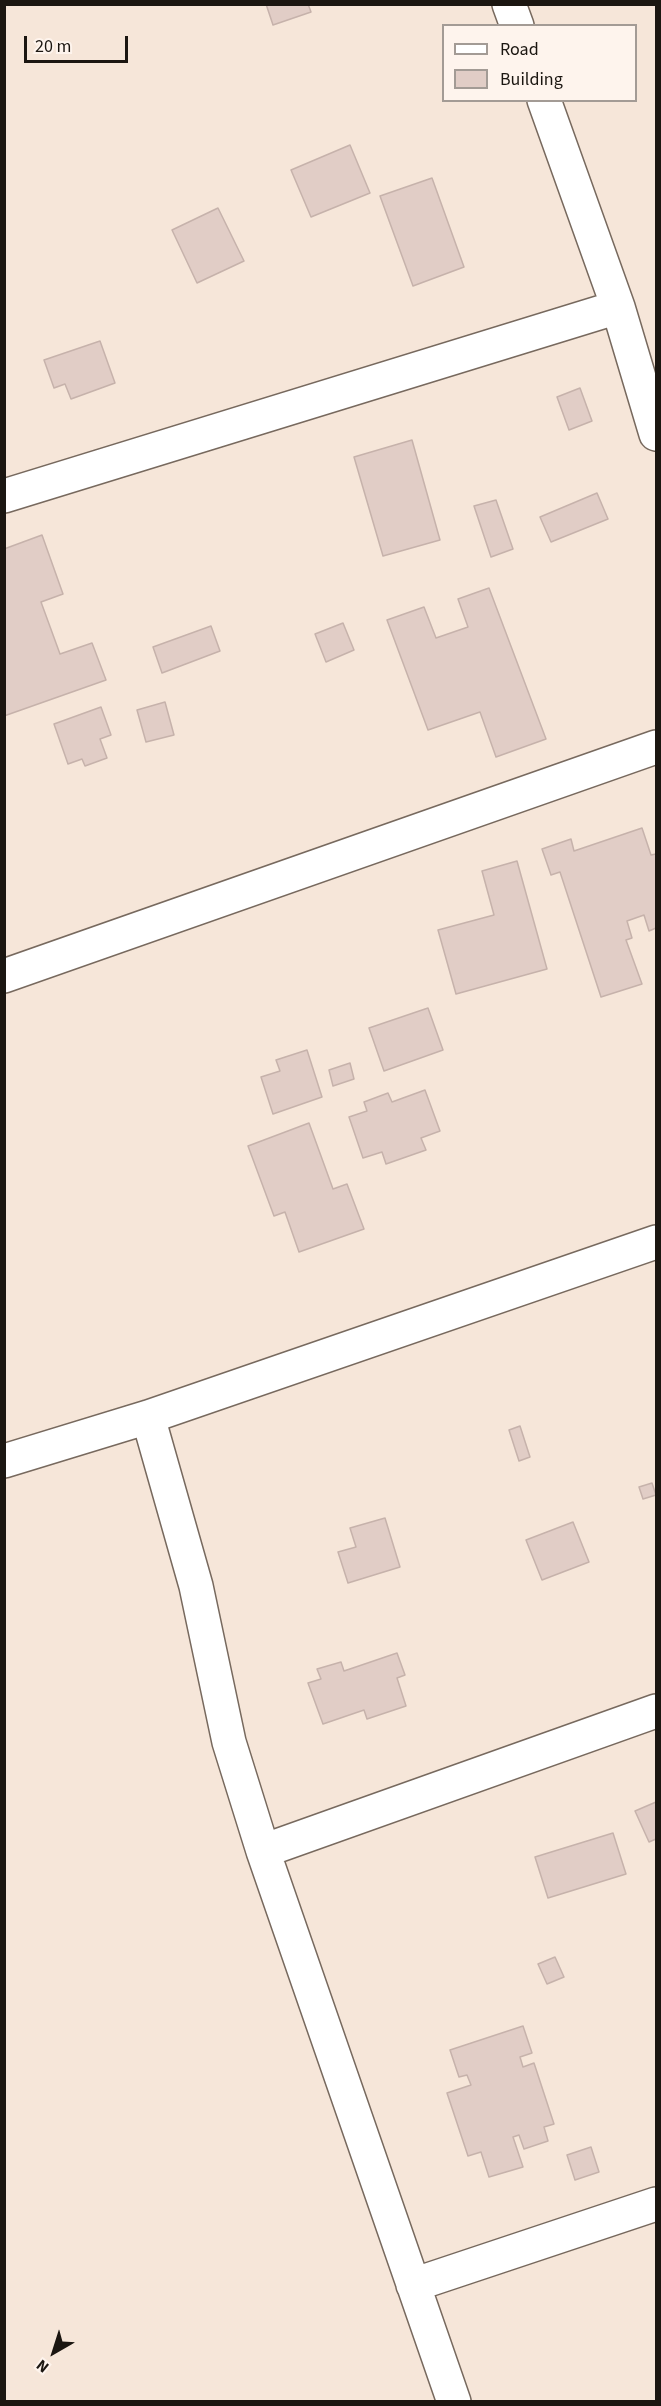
<!DOCTYPE html>
<html>
<head>
<meta charset="utf-8">
<style>
	body { margin:0 }
	#map { position:relative; width:661px; height:2406px; overflow:hidden; background:#f6e6d9; font-family:"Source Sans 3",sans-serif }
	canvas { display:block }
	.frame { position:absolute; inset:0; border:6px solid #1b1611; pointer-events:none }
	.legend { position:absolute; left:442px; top:24px; width:195px; height:78px; box-sizing:border-box; background:#fef4ed; border:2px solid #a39b95; margin:0; padding:8px 10px; list-style:none; font-size:18px; color:#1b1611 }
	.legend li { display:flex; align-items:center; gap:12px; height:30px }
	.legend b { width:30px; border:2px solid #a39b95 }
	.north { position:absolute; left:24px; top:2322px; width:60px; height:60px; -webkit-text-stroke:4px #fef4ed; paint-order:stroke; rotate:219deg; font-size:16px; font-weight:700; line-height:24px; text-align:center; color:#1b1611 }
	.north::after { content:''; display:block; margin:auto; width:21px; height:27px; background:#1b1611; clip-path:polygon(50% 0,100% 100%,50% 72%,0 100%) }
	.scale { position:absolute; left:24px; top:36px; width:104px; height:27px; box-sizing:border-box; border:3px solid #1b1611; border-top:0; padding-left:8px; font-size:18px; line-height:21px; white-space:nowrap; color:#1b1611; -webkit-text-stroke:4px #fef4ed; paint-order:stroke }
</style>
</head>
<body>
<div id="map">
<canvas width="661" height="2406"></canvas>
<div class="frame"></div>
<ul class="legend">
<li><b style="height:8px;background:#fff"></b>Road</li>
<li><b style="height:16px;background:#e1cdc6"></b>Building</li>
</ul>
<div class="north">N</div>
<div class="scale">20 m</div>
</div>
<script>
const ctx = document.querySelector('canvas').getContext('2d');
ctx.lineJoin = 'round';
function paint(path, color) { ctx.fillStyle = color; ctx.fill(path, 'evenodd'); }
const poly = rows => new Path2D(rows.map(r => 'M' + r).join(''));
function strokePath(path, color, width, dash) { ctx.strokeStyle = color; ctx.lineWidth = width; ctx.lineCap = dash ? 'butt' : 'round'; ctx.setLineDash(dash || []); ctx.stroke(path); }
const building = poly([
	[266,4,308,4,311,12,273,25,266,4],
	[350,145,370,193,311,217,291,170,350,145],
	[432,178,464,267,413,286,380,196,432,178],
	[218,208,244,261,197,283,172,230,218,208],
	[100,341,115,383,71,399,65,384,54,388,44,360,100,341],
	[580,388,592,421,569,430,557,397,580,388],
	[412,440,440,540,383,556,354,457,412,440],
	[597,493,608,519,551,542,540,517,597,493],
	[496,500,513,549,491,557,474,506,496,500],
	[42,535,63,594,41,602,60,654,92,643,106,680,4,716,4,549,42,535],
	[489,588,546,739,496,757,480,712,428,730,387,620,424,607,436,638,468,627,458,599,489,588],
	[343,623,354,650,326,662,315,634,343,623],
	[211,626,220,651,162,673,153,647,211,626],
	[165,702,174,735,146,742,137,710,165,702],
	[101,707,111,735,100,739,107,758,85,766,82,759,68,764,54,724,101,707],
	[642,828,651,855,656,854,656,928,649,931,644,915,627,921,632,938,626,940,642,984,601,997,560,872,551,875,542,849,571,839,574,851,642,828],
	[517,861,547,969,456,994,438,930,494,915,482,871,517,861],
	[428,1008,443,1050,384,1071,369,1028,428,1008],
	[307,1050,322,1097,273,1114,261,1077,280,1071,276,1060,307,1050],
	[350,1063,354,1079,333,1086,329,1070,350,1063],
	[425,1090,440,1131,421,1138,426,1150,386,1164,382,1152,363,1158,349,1117,367,1111,364,1102,388,1093,392,1102,425,1090],
	[309,1123,333,1189,347,1184,364,1229,299,1252,285,1212,274,1216,248,1146,309,1123],
	[520,1426,530,1457,519,1461,509,1430,520,1426],
	[652,1483,656,1495,643,1499,639,1487,652,1483],
	[385,1518,400,1567,348,1583,338,1552,356,1547,350,1528,385,1518],
	[573,1522,589,1562,542,1580,526,1540,573,1522],
	[397,1653,405,1675,397,1678,406,1706,367,1719,364,1710,323,1724,308,1683,321,1679,317,1669,341,1662,344,1671,397,1653],
	[656,1802,656,1839,649,1842,635,1811,656,1802],
	[613,1833,626,1874,548,1898,535,1857,613,1833],
	[555,1957,564,1977,547,1984,538,1964,555,1957],
	[523,2026,532,2053,520,2057,523,2067,534,2063,554,2124,544,2127,548,2141,524,2149,519,2135,513,2137,523,2167,489,2177,481,2152,468,2156,447,2093,471,2085,467,2075,459,2077,450,2050,523,2026],
	[591,2147,599,2172,575,2180,567,2155,591,2147]
]);
paint(building, '#e1cdc6');
strokePath(building, '#c6b2ab', 1.5);
const minor = poly([
	[509,4,517,26],
	[544,100,618,307,656,434],
	[4,496,618,307],
	[4,976,656,747],
	[148,1417,196,1586,229,1742,263,1851,454,2402],
	[4,1461,148,1417,656,1242],
	[263,1851,656,1711],
	[413,2285,656,2204]
]);
strokePath(minor, '#77695e', 36);
strokePath(minor, '#fff', 33);
</script>
</body>
</html>
